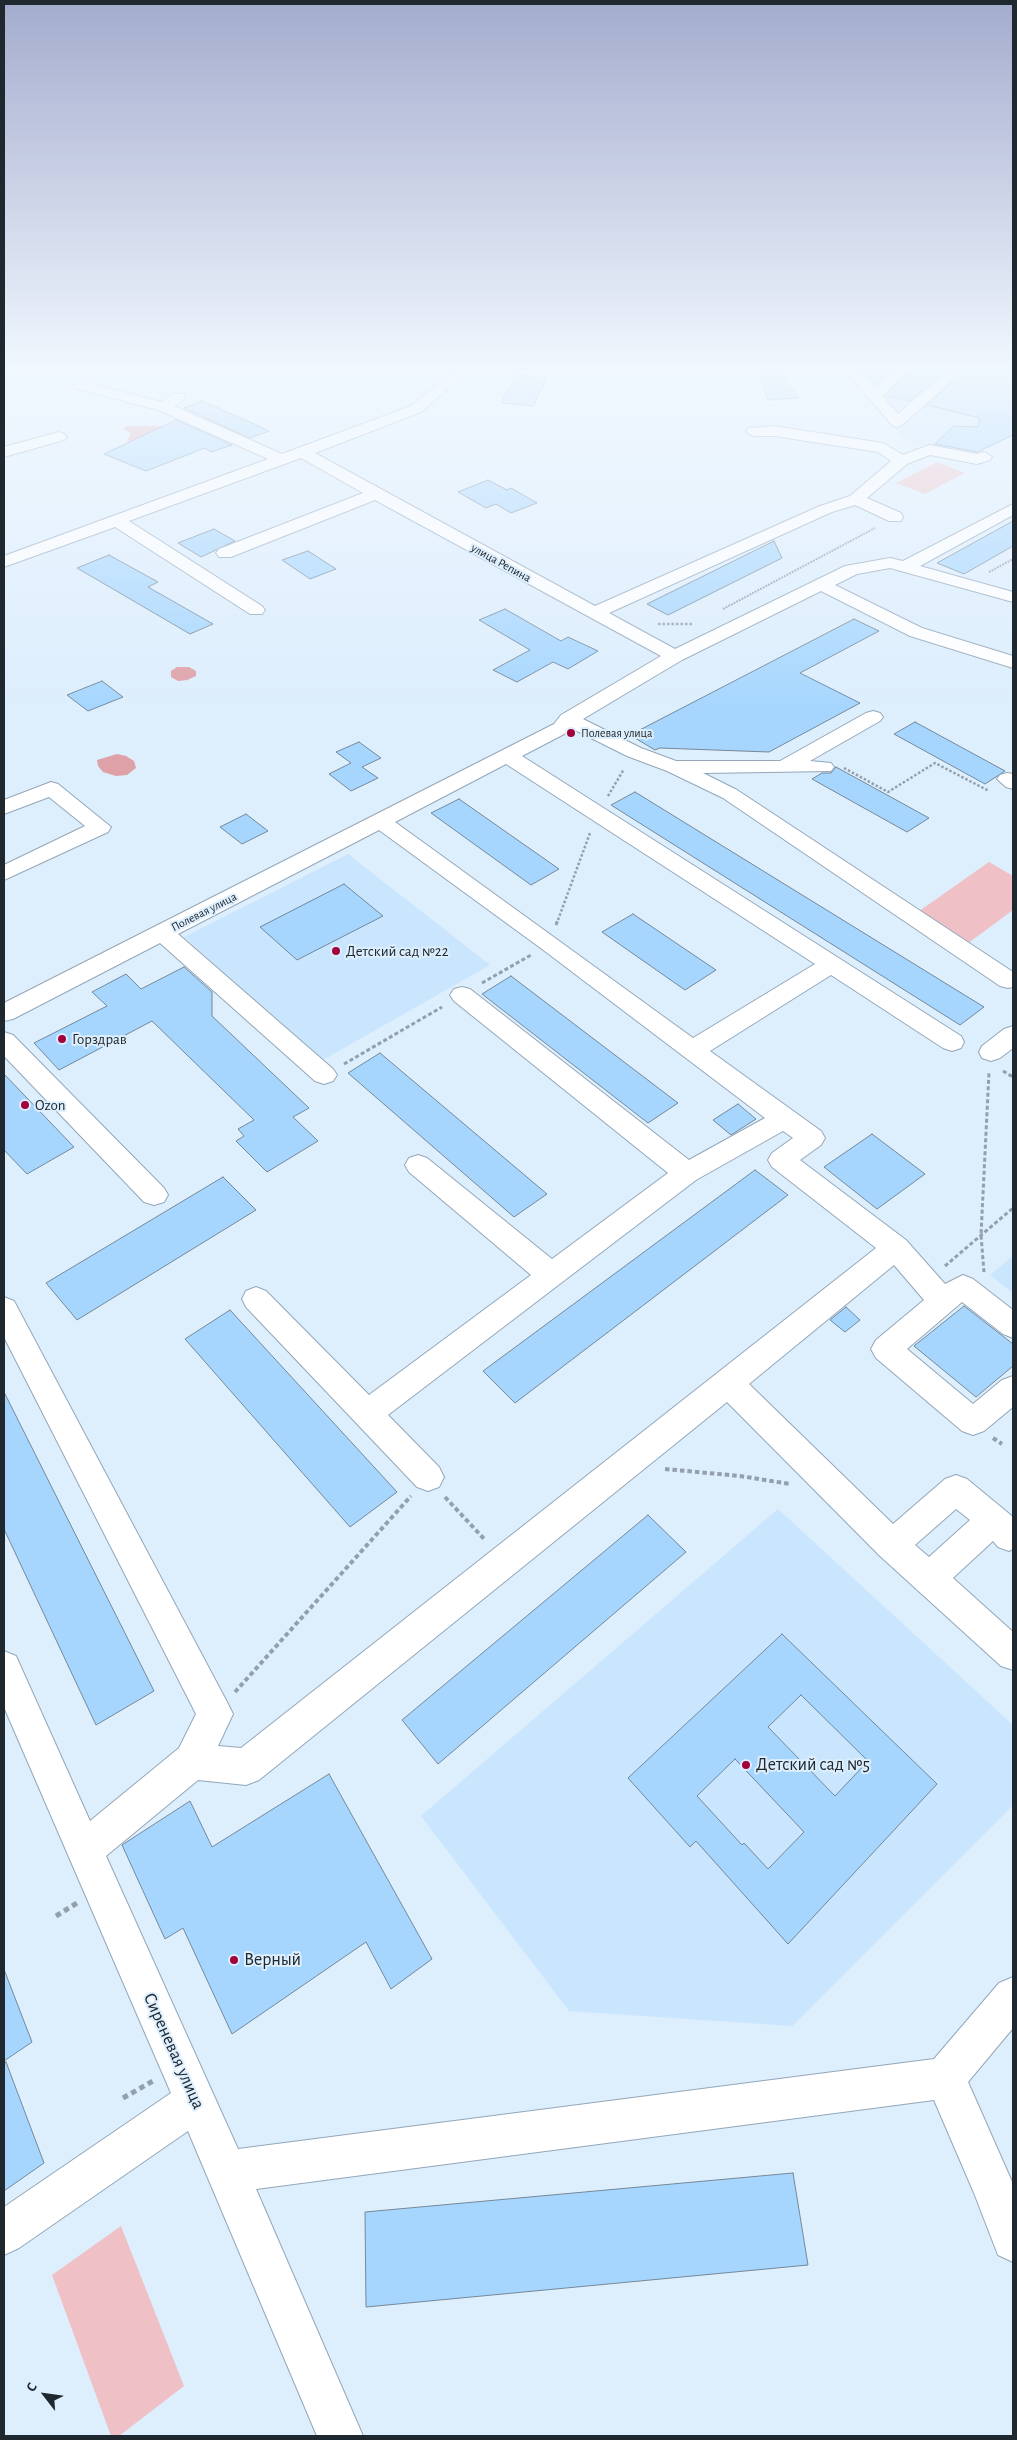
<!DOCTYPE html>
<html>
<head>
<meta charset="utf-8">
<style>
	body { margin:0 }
	#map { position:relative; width:1017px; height:2440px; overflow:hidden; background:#ddeefd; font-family:"Alegreya Sans",sans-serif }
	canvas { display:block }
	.frame { position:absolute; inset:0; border:5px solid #20282f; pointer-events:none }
	.north { position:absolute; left:20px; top:2370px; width:50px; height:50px; -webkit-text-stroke:4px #ddeefd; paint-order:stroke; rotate:300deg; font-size:14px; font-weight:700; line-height:20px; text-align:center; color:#20282f }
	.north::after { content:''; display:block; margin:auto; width:18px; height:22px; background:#20282f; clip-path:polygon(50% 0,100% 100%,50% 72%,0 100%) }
</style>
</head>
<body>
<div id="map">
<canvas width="1017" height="2440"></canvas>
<div class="frame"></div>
<div class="north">С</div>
</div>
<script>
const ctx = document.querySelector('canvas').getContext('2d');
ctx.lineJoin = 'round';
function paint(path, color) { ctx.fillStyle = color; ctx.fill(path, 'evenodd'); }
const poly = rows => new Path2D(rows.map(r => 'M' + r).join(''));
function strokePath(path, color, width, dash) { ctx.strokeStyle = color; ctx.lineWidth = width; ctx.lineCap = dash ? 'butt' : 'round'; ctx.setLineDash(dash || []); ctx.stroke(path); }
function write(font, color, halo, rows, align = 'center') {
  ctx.font = font + ' "Alegreya Sans",sans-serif'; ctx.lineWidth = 4; ctx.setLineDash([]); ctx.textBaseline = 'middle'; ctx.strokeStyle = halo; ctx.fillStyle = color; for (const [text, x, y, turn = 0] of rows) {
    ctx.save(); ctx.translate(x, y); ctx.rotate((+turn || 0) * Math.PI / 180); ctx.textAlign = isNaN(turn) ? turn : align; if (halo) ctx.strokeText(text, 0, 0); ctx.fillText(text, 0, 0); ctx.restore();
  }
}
paint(poly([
	[842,366,1013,366,1013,436,971,457,905,441],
	[348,854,490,965,321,1061,184,937],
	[1013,1256,1013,1293,990,1275],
	[778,1509,1013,1725,1013,1805,792,2026,569,2011,421,1816]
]), '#cae6fe');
paint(poly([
	[937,462,965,473,925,494,896,483],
	[989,862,1013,876,1013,910,967,944,915,914],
	[121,2226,184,2386,119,2436,111,2436,52,2275]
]), '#efc1c6');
paint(poly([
	[127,426,159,426,170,431,130,443,127,441,131,433,123,429],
	[177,667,189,667,196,671,196,676,187,680,178,681,171,677,171,671],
	[117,754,126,756,134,761,136,768,127,775,116,776,103,772,98,766,97,760]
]), '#dfa1a8');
const building = poly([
	[757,366,773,366,799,398,768,400,757,366],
	[878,366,895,366,876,384,868,376,878,366],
	[915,366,950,366,910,401,885,395,915,366],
	[970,366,1013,366,1013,435,977,452,935,444,954,426,978,427,980,418,927,405,970,366],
	[517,374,546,380,533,406,501,403,517,374],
	[202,401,254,424,269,431,250,438,184,408,202,401],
	[176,420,232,445,211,452,205,448,146,471,104,454,176,420],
	[488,480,507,490,511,488,537,503,511,513,496,504,486,508,458,492,488,480],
	[1013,521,1013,546,964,574,937,563,1013,521],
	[214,529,235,541,201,557,178,543,214,529],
	[774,541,782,558,668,615,647,604,774,541],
	[308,551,336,569,310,579,282,560,308,551],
	[109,555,158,582,148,587,213,624,190,634,77,568,109,555],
	[505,609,561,641,568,637,598,651,568,669,553,662,517,682,493,670,530,650,479,620,505,609],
	[854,619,879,631,800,673,860,703,769,752,660,748,655,750,630,735,854,619],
	[102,681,123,697,88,711,67,695,102,681],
	[915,722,1005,771,985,784,894,734,915,722],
	[359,742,381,758,362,767,378,778,351,791,329,774,351,763,336,752,359,742],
	[836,767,929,818,907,832,812,779,822,773,831,773,836,767],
	[635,792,984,1007,960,1025,611,805,635,792],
	[459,799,559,869,531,885,431,813,459,799],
	[246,814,268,831,242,844,220,827,246,814],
	[344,884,383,916,297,960,260,927,344,884],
	[633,914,716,970,685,990,602,932,633,914],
	[184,967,212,992,212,1016,309,1108,293,1117,318,1141,267,1172,236,1141,244,1136,238,1129,254,1120,152,1021,59,1070,34,1043,107,1006,92,992,126,974,141,989,184,967],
	[511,976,678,1103,648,1123,482,994,511,976],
	[380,1053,547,1194,514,1217,348,1073,380,1053],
	[4,1074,74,1147,27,1174,4,1150,4,1074],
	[738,1104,756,1119,731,1135,713,1120,738,1104],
	[872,1134,925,1174,877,1209,824,1167,872,1134],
	[755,1170,788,1195,515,1403,483,1371,755,1170],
	[223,1177,256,1210,77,1320,46,1283,223,1177],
	[964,1306,1013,1344,1013,1366,976,1397,914,1346,964,1306],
	[846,1307,860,1320,845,1332,830,1320,846,1307],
	[230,1310,397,1492,350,1527,185,1339,230,1310],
	[4,1392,154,1691,96,1725,4,1529,4,1392],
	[648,1515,686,1552,438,1764,402,1720,648,1515],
	[782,1634,937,1784,788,1944,696,1841,690,1847,628,1778,782,1634],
	[801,1695,868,1761,835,1796,768,1727,801,1695],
	[735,1759,804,1832,768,1869,744,1843,742,1845,697,1796,735,1759],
	[329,1774,432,1959,391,1989,366,1942,232,2034,183,1928,165,1939,122,1845,190,1801,212,1847,329,1774],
	[5,1972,32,2042,4,2061,4,1973,5,1972],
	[6,2062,44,2163,4,2191,4,2063,6,2062],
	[793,2173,808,2265,366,2307,365,2212,793,2173]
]);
paint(building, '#a6d6fe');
strokePath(building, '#748899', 1);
const minor = poly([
	[459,366,474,366,421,412,315,453,595,606,820,506,850,496,891,461,878,452,774,436,754,436,749,434,746,431,749,428,774,426,883,443,903,455,929,445,977,454,984,452,992,457,990,460,977,464,930,455,907,464,867,498,901,513,903,517,901,521,889,521,855,505,832,512,609,613,675,649,845,566,890,558,903,561,1013,504,1013,515,920,566,1013,592,1013,602,890,568,857,574,835,585,922,628,1013,656,1013,668,910,636,821,591,682,660,583,719,641,748,676,761,780,761,866,713,873,711,880,713,883,717,880,721,810,761,831,763,834,767,831,771,703,773,737,790,1013,972,1013,987,1008,988,1000,986,723,798,667,771,627,756,571,728,568,732,522,756,961,1036,964,1042,961,1048,952,1051,943,1048,831,975,710,1051,821,1131,825,1138,821,1145,800,1160,906,1240,945,1284,963,1275,973,1279,1013,1310,1013,1338,1003,1334,962,1302,907,1349,973,1404,1002,1380,1013,1376,1013,1407,984,1431,973,1435,962,1431,876,1358,871,1349,876,1340,924,1300,894,1265,749,1384,893,1524,945,1479,956,1475,967,1479,1013,1517,1013,1549,1009,1551,998,1547,993,1541,953,1578,1013,1632,1013,1670,1001,1666,880,1556,727,1402,259,1780,246,1785,198,1780,106,1856,238,2149,934,2059,999,1983,1013,1977,1013,2028,968,2082,1013,2184,1013,2262,998,2255,974,2193,934,2100,256,2189,363,2436,317,2436,188,2131,19,2248,4,2255,4,2207,171,2093,4,1707,4,1651,16,1656,90,1821,179,1748,196,1714,4,1337,4,1297,14,1301,227,1702,233,1714,218,1746,241,1748,876,1248,772,1167,768,1160,772,1153,793,1138,783,1131,696,1180,388,1415,439,1467,444,1477,439,1487,428,1491,417,1487,246,1307,242,1299,246,1291,256,1287,266,1291,369,1395,531,1275,409,1172,405,1165,409,1158,418,1155,427,1158,552,1259,668,1173,454,1001,450,995,454,989,462,987,470,989,689,1160,765,1118,542,949,379,830,178,934,333,1069,337,1075,333,1081,324,1084,315,1081,160,943,13,1019,4,1021,4,1003,554,724,561,715,661,656,375,500,231,557,219,557,216,553,219,549,363,493,301,458,129,521,262,606,265,610,262,614,250,614,115,527,4,567,4,556,268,459,158,410,75,388,73,385,75,382,80,381,161,402,173,394,183,394,185,397,183,400,174,406,282,454,411,406,459,366],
	[506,764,815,964,693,1038,395,822,506,764],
	[956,1509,970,1520,929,1557,915,1545,956,1509],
	[841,366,856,366,875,387,898,366,913,366,882,396,898,414,953,366,968,366,902,425,897,427,892,425,841,366],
	[59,432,64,434,67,437,64,440,4,457,4,447,59,432],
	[1007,773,1013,774,1013,789,1006,787,997,779,1000,775,1007,773],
	[51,782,58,784,111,827,108,832,4,880,4,865,85,826,49,797,4,814,4,800,51,782],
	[1013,1026,1013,1048,1000,1058,991,1061,982,1058,979,1052,982,1046,1004,1029,1013,1026],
	[4,1032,13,1035,164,1188,168,1195,164,1202,154,1205,144,1202,4,1056,4,1032]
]);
strokePath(minor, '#93a7b9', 2);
strokePath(poly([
	[989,572,1013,559],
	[723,609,875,528]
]), '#93a0ac', 2, [2, 1]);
strokePath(poly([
	[658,624,694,624],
	[844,768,888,792,935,763,989,791],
	[608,796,624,769],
	[558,920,590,833]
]), '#93a0ac', 2.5, [2.5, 2]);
strokePath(poly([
	[556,925,558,919],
	[482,983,531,955],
	[344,1064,442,1007],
	[1003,1071,1013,1077],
	[945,1266,1013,1208],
	[984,1272,981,1235,989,1072]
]), '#93a0ac', 3, [4, 2.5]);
strokePath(poly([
	[993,1438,1002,1444],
	[665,1469,740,1476,790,1484],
	[445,1497,485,1540],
	[235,1692,411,1496]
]), '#93a0ac', 4, [4.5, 3]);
strokePath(poly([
	[56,1916,77,1903],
	[123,2098,153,2081]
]), '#93a0ac', 5, [5.5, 4]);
paint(minor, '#fff');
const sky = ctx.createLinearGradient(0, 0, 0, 708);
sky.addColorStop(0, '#a4acce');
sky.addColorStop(0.52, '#f0f7fe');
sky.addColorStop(1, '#f0f7fe00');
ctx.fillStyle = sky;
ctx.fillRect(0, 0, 1017, 708);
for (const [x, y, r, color] of [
	[571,733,5,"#a1023b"],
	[336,951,5,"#a1023b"],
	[62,1039,5,"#a1023b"],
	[25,1105,5,"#a1023b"],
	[746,1765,5,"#a1023b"],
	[234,1960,5,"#a1023b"]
]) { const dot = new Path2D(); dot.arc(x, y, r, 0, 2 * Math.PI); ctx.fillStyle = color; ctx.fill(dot); strokePath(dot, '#ddeefd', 2); }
write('12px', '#20282f', '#ddeefd', [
	["улица Репина",501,563,29],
	["Полевая улица",204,912,-27]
]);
write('12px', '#20282f', '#ddeefd', [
	["Полевая улица",581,733]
], 'left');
write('15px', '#20282f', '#ddeefd', [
	["Детский сад №22",346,951],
	["Горздрав",72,1039],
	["Ozon",35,1105]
], 'left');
write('18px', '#20282f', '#ddeefd', [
	["Детский сад №5",756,1765],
	["Верный",244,1960]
], 'left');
write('18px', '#20282f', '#ddeefd', [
	["Сиреневая улица",174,2051,66]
]);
</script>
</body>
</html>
